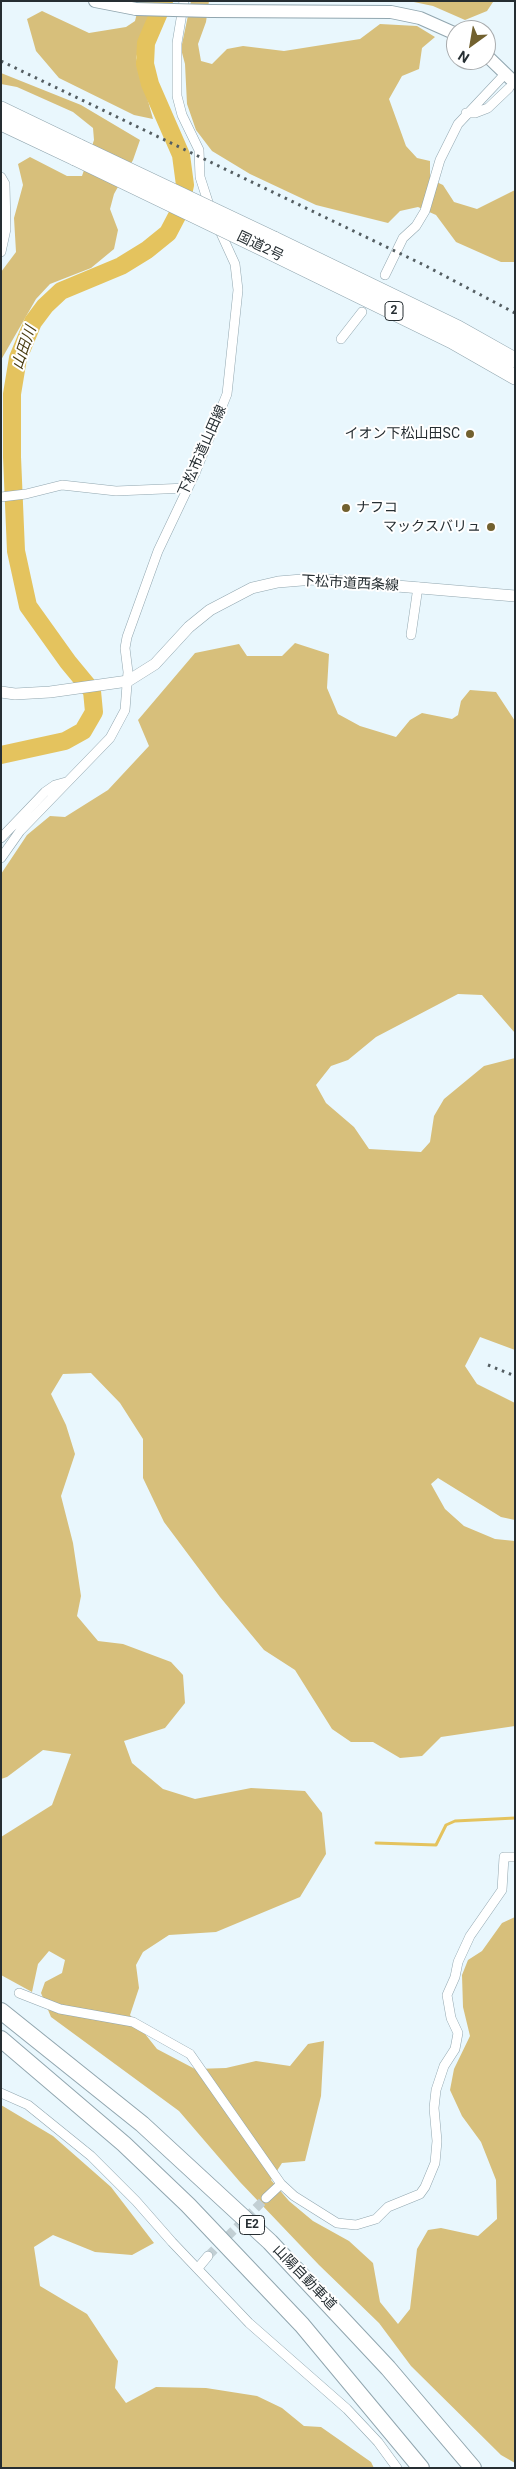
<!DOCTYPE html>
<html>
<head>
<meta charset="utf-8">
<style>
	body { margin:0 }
	#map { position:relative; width:516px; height:2469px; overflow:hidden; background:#e9f7fd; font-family:Roboto,sans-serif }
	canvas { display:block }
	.frame { position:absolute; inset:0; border:2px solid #262e32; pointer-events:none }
	.north { position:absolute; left:446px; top:20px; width:50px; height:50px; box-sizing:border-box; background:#fff; border:1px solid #a8abad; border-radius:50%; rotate:212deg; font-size:14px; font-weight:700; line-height:20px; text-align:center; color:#262e32 }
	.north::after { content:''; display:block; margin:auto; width:18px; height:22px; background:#72612f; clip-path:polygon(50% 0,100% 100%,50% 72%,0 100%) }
</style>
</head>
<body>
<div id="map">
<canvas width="516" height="2469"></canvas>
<div class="frame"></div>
<div class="north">N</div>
</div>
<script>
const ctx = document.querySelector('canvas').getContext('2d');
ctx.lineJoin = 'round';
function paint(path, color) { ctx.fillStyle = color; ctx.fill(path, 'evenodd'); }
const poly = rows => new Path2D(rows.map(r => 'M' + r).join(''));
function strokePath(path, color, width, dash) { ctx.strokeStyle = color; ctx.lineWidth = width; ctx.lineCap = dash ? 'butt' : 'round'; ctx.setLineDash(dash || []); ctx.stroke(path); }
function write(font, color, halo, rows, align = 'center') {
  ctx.font = font + ' Roboto,"Noto Sans JP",sans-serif'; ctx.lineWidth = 4; ctx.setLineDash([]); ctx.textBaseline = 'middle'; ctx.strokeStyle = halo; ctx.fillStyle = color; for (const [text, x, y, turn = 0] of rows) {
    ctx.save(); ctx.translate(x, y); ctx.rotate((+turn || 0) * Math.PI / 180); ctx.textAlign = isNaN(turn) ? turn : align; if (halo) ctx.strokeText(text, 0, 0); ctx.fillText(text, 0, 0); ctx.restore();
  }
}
paint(poly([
	[140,1,159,1,142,36,136,58,153,119,134,115,59,78,36,51,27,19,42,11,89,33,126,27,135,21],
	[191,1,209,1,206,22,198,44,201,61,212,64,227,49,243,46,284,51,360,39,380,24,417,26,435,37,422,48,419,69,402,76,389,99,406,146,417,158,430,161,430,179,443,185,454,202,477,209,515,190,515,262,501,262,456,242,436,215,418,207,400,211,388,223,316,205,250,174,212,151,196,130,187,104,185,64,181,49],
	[409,1,492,1,493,2,487,11,465,20,433,6],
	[1,73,81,105,140,140,133,160,114,194,110,209,118,230,114,249,91,268,50,284,36,299,1,360,1,272,16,252,14,218,23,185,18,164,30,157,67,176,82,176,94,140,93,128,73,112,17,87,1,84],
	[295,643,329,654,327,688,338,714,360,726,396,737,410,720,422,713,452,719,458,715,461,701,470,690,496,692,515,721,515,1033,482,995,458,994,376,1037,348,1060,331,1066,316,1085,326,1103,354,1127,369,1149,421,1152,430,1142,434,1116,444,1099,484,1066,515,1058,515,1350,480,1337,465,1366,477,1384,515,1403,515,1520,501,1517,438,1478,431,1484,445,1509,464,1526,495,1539,515,1541,515,1726,441,1737,422,1756,400,1758,373,1742,351,1742,332,1729,295,1670,264,1650,220,1597,164,1522,143,1478,143,1439,120,1403,91,1373,63,1374,51,1394,66,1425,75,1454,61,1496,73,1543,81,1596,77,1616,98,1641,123,1644,171,1662,183,1675,185,1703,165,1728,124,1741,132,1763,163,1789,195,1799,251,1788,305,1791,322,1813,326,1854,300,1897,216,1932,169,1935,143,1952,136,1965,139,1988,130,2015,157,2049,195,2069,226,2068,256,2061,290,2066,308,2044,324,2041,321,2096,305,2161,282,2163,271,2180,289,2201,313,2221,349,2241,373,2263,380,2302,398,2324,410,2309,417,2249,428,2230,441,2228,478,2236,497,2219,496,2180,481,2142,462,2116,450,2090,454,2069,470,2036,463,2007,462,1975,468,1960,482,1951,502,1923,515,1917,515,2463,501,2455,411,2366,379,2323,319,2265,240,2182,179,2111,51,2017,41,1993,45,1982,62,1973,65,1960,49,1951,38,1964,32,1992,1,1975,1,1837,52,1805,71,1754,43,1750,7,1777,1,1779,1,874,27,835,50,816,65,817,108,790,149,746,138,720,195,653,239,644,247,656,282,656],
	[1,2105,53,2136,111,2187,154,2243,132,2255,95,2252,53,2235,34,2247,40,2286,87,2314,118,2361,115,2388,126,2403,156,2387,206,2388,257,2396,282,2408,304,2426,321,2427,371,2462,374,2468,1,2468]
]), '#d7bf7b');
strokePath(poly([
	[376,1843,436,1845,446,1825,455,1821,515,1818]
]), '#e4c35e', 3);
strokePath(poly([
	[1,755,65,741,83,731,94,712,92,691,68,662,28,606,16,551,12,457,12,394,18,358,33,322,45,306,61,291,121,266,147,250,168,233,179,212,185,185,181,155,150,84,145,64,146,43,164,1]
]), '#e4c35e', 18);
strokePath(poly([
	[208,2256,266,2198]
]), '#c2cfd4', 9, [9, 4.5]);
const minor = poly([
	[184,1,177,43,177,96,182,115,199,150,200,177,210,208],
	[466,113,475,113,488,108,509,88],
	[1,177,5,184,6,229,1,252],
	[385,275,403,238,416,226,425,211,440,160,458,124,505,74],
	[341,339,362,312],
	[1,497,26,494,62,485,116,491,187,488],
	[411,635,418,587],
	[1,838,45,792,55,785,66,782],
	[1,858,20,831,110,738,125,710,128,672,125,648,127,637,158,551,196,471,227,394,238,290,235,264,219,229],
	[19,1993,60,2009,133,2022,190,2054,281,2184,294,2196,337,2223,356,2225,376,2219,388,2207,420,2194,425,2187,435,2163,437,2141,434,2108,436,2090,444,2066,455,2049,458,2033,451,2018,447,1995,455,1977,458,1962,470,1936,502,1890,504,1857,515,1857],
	[1,2093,28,2105,91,2156,136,2201,172,2242,249,2323,347,2409,378,2442,397,2468],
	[266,2198,281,2184],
	[198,2268,208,2256]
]);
const tertiary = poly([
	[1,692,15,694,50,692,128,681,155,664,189,627,210,610,252,588,278,582,314,579,515,596]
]);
const secondary = poly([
	[95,1,136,9],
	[211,11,391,12,420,18,456,34],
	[486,55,515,83]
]);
const trunk = poly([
	[1,109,80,147],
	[1,123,75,158],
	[274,239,458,328,515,360],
	[270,252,452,341,515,377]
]);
const motorway = poly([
	[1,2011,142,2124,270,2242,388,2368,473,2468],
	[1,2039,124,2144,188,2205,302,2325,421,2468]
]);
strokePath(minor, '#91a6af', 10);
strokePath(tertiary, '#91a6af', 12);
strokePath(secondary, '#91a6af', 14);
strokePath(trunk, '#91a6af', 16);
strokePath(motorway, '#91a6af', 18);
strokePath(minor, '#fff', 9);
strokePath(tertiary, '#fff', 11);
strokePath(secondary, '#fff', 12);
strokePath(trunk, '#fff', 15);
strokePath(motorway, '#fff', 16);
strokePath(poly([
	[1,61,426,266,515,313],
	[488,1365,515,1376]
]), '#545e62', 3, [2.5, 5]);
const secondaryBridge = poly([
	[136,9,211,11]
]);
const trunkBridge = poly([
	[80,147,274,239],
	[75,158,270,252]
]);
strokePath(secondaryBridge, '#91a6af', 14, []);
strokePath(trunkBridge, '#91a6af', 16, []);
strokePath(secondaryBridge, '#fff', 12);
strokePath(trunkBridge, '#fff', 15);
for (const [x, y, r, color] of [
	[470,434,5,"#72612f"],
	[346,508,5,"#72612f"],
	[491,527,5,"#72612f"]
]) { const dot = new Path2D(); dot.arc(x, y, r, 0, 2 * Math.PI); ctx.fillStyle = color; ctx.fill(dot); strokePath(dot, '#fff', 2); }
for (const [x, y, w] of [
	[394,311,18],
	[252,2225,25]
]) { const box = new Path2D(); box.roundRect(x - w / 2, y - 9.5, w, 19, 4); ctx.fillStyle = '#fff'; ctx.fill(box); strokePath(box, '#262e32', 1); }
write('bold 12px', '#262e32', null, [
	["2",394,311],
	["E2",252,2225]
]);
write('14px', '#262e32', '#fff', [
	["国道2号",260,247,26],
	["下松市道山田線",203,451,-66],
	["下松市道西条線",350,584,3],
	["山陽自動車道",304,2278,46]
]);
write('14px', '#262e32', '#fff', [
	["イオン下松山田SC",460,434],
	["ナフコ",356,508,"left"],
	["マックスバリュ",481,527]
], 'right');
write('italic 15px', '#4b3e13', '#fff', [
	["山田川",25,348,-71]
]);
</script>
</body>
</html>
